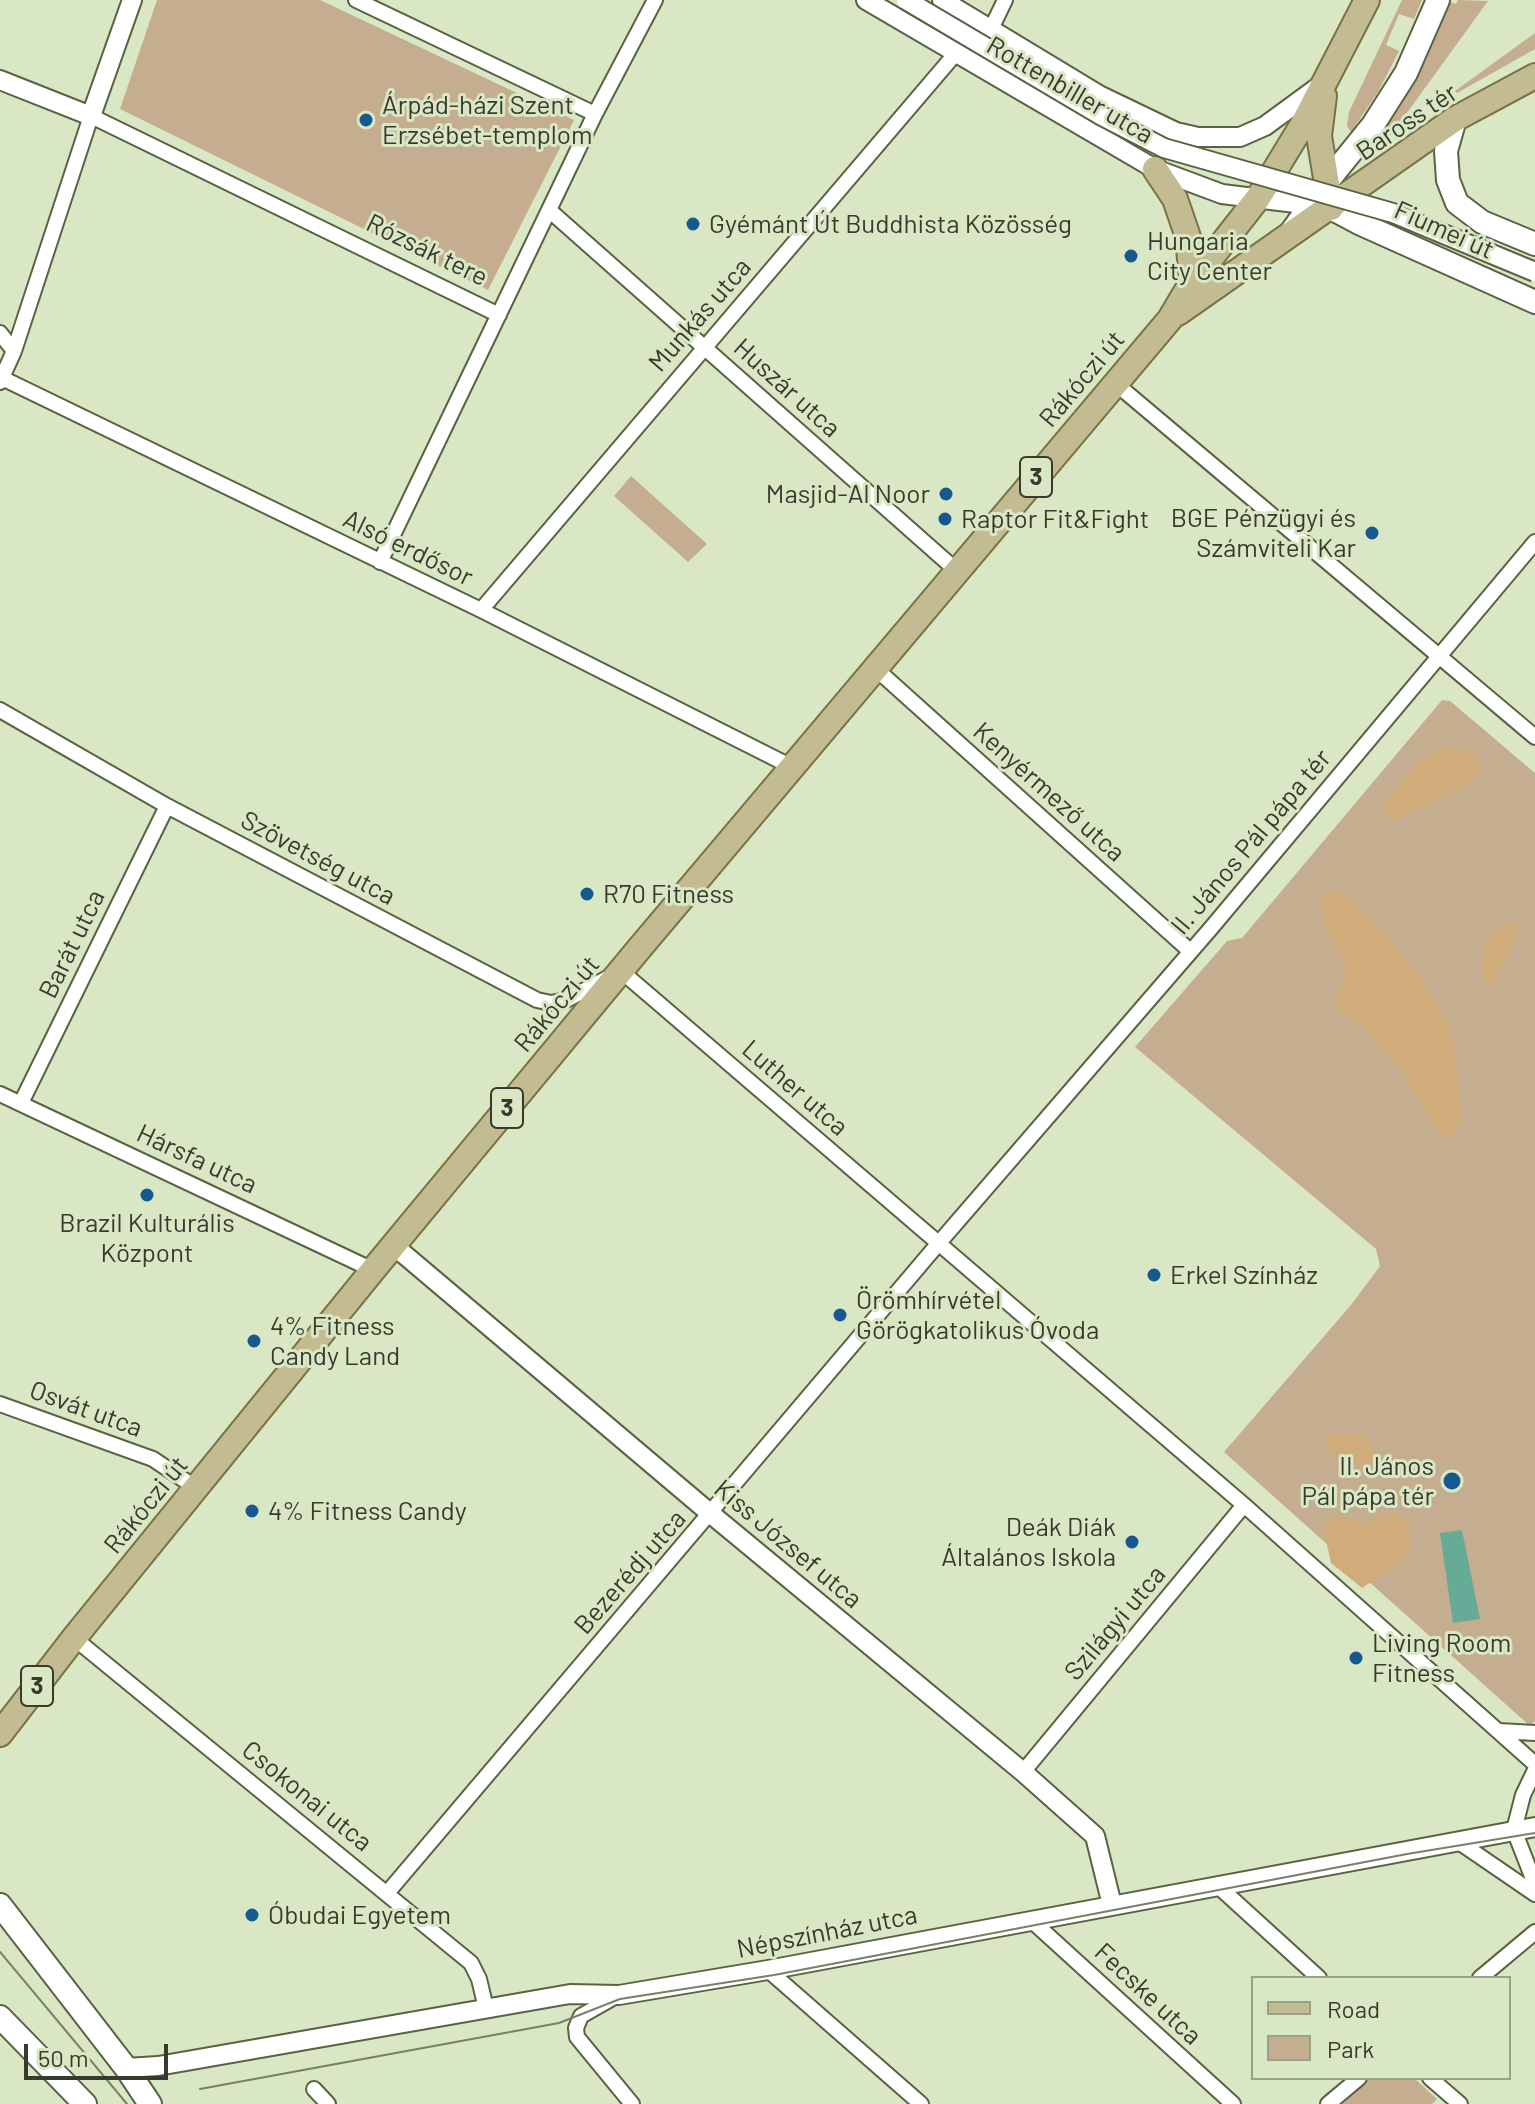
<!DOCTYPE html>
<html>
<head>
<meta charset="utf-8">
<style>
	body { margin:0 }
	#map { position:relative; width:1535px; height:2104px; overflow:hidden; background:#dae7c4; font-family:Barlow,sans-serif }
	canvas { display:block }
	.legend { position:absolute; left:1251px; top:1976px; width:260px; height:104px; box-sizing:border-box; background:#dae7c4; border:2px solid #98a288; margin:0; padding:10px 14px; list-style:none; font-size:24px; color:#363b2e }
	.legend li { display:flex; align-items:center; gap:16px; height:40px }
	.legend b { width:40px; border:2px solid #98a288 }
	.scale { position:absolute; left:24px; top:2044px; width:144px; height:36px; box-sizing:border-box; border:4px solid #363b2e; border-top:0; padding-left:10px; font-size:24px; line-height:28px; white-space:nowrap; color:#363b2e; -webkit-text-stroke:6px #dae7c4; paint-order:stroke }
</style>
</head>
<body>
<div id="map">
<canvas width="1535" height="2104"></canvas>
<ul class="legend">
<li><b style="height:10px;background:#c3bc92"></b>Road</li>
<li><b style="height:22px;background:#c5ae8f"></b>Park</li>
</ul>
<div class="scale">50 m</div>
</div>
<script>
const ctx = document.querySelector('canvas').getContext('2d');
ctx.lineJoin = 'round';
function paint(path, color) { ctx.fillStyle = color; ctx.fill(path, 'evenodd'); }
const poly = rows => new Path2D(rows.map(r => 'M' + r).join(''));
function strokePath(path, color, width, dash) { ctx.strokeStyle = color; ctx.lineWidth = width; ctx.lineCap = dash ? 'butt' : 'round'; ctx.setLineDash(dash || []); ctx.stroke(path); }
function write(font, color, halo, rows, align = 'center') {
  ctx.font = font + ' Barlow,sans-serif'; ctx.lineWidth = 6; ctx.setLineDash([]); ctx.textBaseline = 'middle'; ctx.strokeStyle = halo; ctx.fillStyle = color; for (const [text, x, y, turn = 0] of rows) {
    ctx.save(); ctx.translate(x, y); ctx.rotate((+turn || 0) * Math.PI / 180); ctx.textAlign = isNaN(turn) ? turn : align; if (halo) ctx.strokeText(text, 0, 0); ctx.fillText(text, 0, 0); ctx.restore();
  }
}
paint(poly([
	[157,0,320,0,574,120,488,290,120,109],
	[1402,0,1422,0,1414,19,1399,14,1386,45,1399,51,1378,92,1351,132,1347,126,1349,112],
	[1458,0,1488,1,1380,150,1373,146,1407,93,1450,2,1456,4],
	[1535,33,1535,49,1457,93,1455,91],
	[631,476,707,544,688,562,614,496],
	[1442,700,1450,701,1535,773,1535,1721,1530,1726,1224,1452,1351,1305,1380,1266,1376,1249,1135,1047,1227,941,1242,938],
	[1370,2078,1414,2078,1437,2099,1432,2104,1342,2104]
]), '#c5ae8f');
paint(poly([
	[1458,748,1475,753,1482,770,1470,784,1394,821,1382,810,1382,804,1416,765,1437,749],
	[1340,890,1390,940,1422,980,1446,1021,1454,1045,1462,1119,1448,1139,1437,1131,1403,1073,1361,1024,1337,1011,1336,996,1347,974,1340,953,1327,932,1320,904,1325,893],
	[1511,922,1518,925,1514,942,1491,989,1481,974,1483,952,1493,933],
	[1331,1433,1362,1434,1374,1448,1373,1460,1361,1466,1346,1462,1324,1448],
	[1393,1511,1408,1522,1412,1542,1401,1562,1362,1588,1331,1563,1323,1526,1340,1515,1362,1524]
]), '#d0ac7b');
paint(poly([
	[1462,1530,1480,1619,1453,1623,1440,1533]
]), '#66ab97');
const minor = poly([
	[356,0,595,114],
	[991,29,1005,0],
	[549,210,957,571],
	[0,333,14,351],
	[2,378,481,610,792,767],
	[0,382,14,351,91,116,499,315],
	[1115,383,1535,737],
	[380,562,595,114,655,0],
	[481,610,956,53],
	[875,668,1190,951],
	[0,710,167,806,537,1000,551,1003,566,1000,621,971,1244,1505,1535,1764],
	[0,1094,373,1270],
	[21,1103,167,806],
	[0,1404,153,1459,196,1488],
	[74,1638,471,1963,479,1979,486,2008],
	[1499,1731,1535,1733],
	[1535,1770,1523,1795,1514,1830,1535,1884],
	[1023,1772,1244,1505],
	[1456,1840,1535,1894],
	[1218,1886,1319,1978],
	[388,1892,938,1244,1212,927,1535,542],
	[1031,1920,1233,2104],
	[768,1970,921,2104],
	[1480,1978,1535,1932],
	[618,1995,581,2016,576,2028,577,2037,632,2104],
	[1430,2078,1460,2104],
	[314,2089,328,2104],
	[1328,2104,1359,2078]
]);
const tertiary = poly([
	[866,0,1155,169,1222,194,1320,206],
	[942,0,1099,95,1176,132,1198,137,1240,137,1265,126,1321,85],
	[0,80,91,116,132,0],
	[393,1245,711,1514,1023,1772,1095,1836,1112,1905],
	[126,2068,158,2066,570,1994,619,1995,768,1970,1535,1827]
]);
const secondary = poly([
	[1455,119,1446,151,1448,180,1457,203,1482,222,1535,244],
	[1331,208,1361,224,1535,302],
	[1292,231,1326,183,1373,125,1406,73,1438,0],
	[0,1905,126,2068,150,2104],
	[0,2017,85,2104]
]);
const primary = poly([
	[1324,96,1319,136,1331,208],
	[1155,169,1175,199,1188,237,1192,282],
	[1178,313,1455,119,1535,76],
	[0,1734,74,1638,373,1270,638,950,1170,319,1192,282,1258,198,1303,124,1367,0]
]);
strokePath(minor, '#586344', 18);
strokePath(tertiary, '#586344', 22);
strokePath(secondary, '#586344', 26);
strokePath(primary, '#787240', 28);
strokePath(minor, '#fff', 14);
strokePath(tertiary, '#fff', 18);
strokePath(secondary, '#fff', 22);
strokePath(primary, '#c3bc92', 24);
strokePath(poly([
	[0,1952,127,2104],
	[200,2089,559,2023,620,1999,774,1975,1407,1854,1535,1833]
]), '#78806a', 2);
const tertiaryBridge = poly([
	[906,0,1102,116,1164,148,1393,213,1535,272]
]);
strokePath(tertiaryBridge, '#586344', 22, []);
strokePath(tertiaryBridge, '#fff', 18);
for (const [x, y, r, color] of [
	[366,120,8,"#16598e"],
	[693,224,8,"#16598e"],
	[1131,256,8,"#16598e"],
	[946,494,8,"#16598e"],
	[945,519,8,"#16598e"],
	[1372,533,8,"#16598e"],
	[587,894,8,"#16598e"],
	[147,1195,8,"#16598e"],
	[1154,1275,8,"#16598e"],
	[840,1315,8,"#16598e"],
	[254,1341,8,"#16598e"],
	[1452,1481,10,"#16598e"],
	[252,1511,8,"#16598e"],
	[1132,1542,8,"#16598e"],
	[1356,1658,8,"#16598e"],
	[252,1915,8,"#16598e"]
]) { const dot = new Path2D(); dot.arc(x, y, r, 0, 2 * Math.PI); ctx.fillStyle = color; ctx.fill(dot); strokePath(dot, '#dae7c4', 3); }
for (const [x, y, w] of [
	[1036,477,32],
	[507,1108,32],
	[37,1686,32]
]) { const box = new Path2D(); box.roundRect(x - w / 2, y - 20, w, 40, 6); ctx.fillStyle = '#dae7c4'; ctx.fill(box); strokePath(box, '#363b2e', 2); }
write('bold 24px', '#363b2e', null, [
	["3",1036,477],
	["3",507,1108],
	["3",37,1686]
]);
write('26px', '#363b2e', '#dae7c4', [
	["Rottenbiller utca",1070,90,30],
	["Baross tér",1407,122,-34],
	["Fiumei út",1444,230,24],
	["Rózsák tere",427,250,26],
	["Munkás utca",700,315,-49],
	["Rákóczi út",1082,379,-50],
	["Huszár utca",787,388,42],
	["Alsó erdősor",408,548,26],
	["Kenyérmező utca",1049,792,42],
	["II. János Pál pápa tér",1251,842,-50],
	["Szövetség utca",318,858,28],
	["Barát utca",72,944,-64],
	["Rákóczi út",557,1004,-50],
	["Luther utca",795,1088,41],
	["Hársfa utca",197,1159,25],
	["Osvát utca",86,1409,20],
	["Rákóczi út",146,1505,-51],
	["Kiss József utca",788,1544,40],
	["Bezerédj utca",630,1572,-49],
	["Szilágyi utca",1115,1623,-50],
	["Csokonai utca",307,1796,39],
	["Népszínház utca",827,1932,-11],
	["Fecske utca",1148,1994,43]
]);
write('26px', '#363b2e', '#dae7c4', [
	["Árpád-házi Szent",382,105],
	["Erzsébet-templom",382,135],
	["Gyémánt Út Buddhista Közösség",709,224],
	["Hungaria",1147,241],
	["City Center",1147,271],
	["Masjid-Al Noor",930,494,"right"],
	["BGE Pénzügyi és",1356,518,"right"],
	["Számviteli Kar",1356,548,"right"],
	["Raptor Fit&Fight",961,519],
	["R70 Fitness",603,894],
	["Brazil Kulturális",147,1223,"center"],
	["Központ",147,1253,"center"],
	["Erkel Színház",1170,1275],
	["Örömhírvétel",856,1300],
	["Görögkatolikus Óvoda",856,1330],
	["4% Fitness",270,1326],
	["Candy Land",270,1356],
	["II. János",1434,1466,"right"],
	["Pál pápa tér",1434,1496,"right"],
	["4% Fitness Candy",268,1511],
	["Deák Diák",1116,1527,"right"],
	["Általános Iskola",1116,1557,"right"],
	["Living Room",1372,1643],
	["Fitness",1372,1673],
	["Óbudai Egyetem",268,1915]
], 'left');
</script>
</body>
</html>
